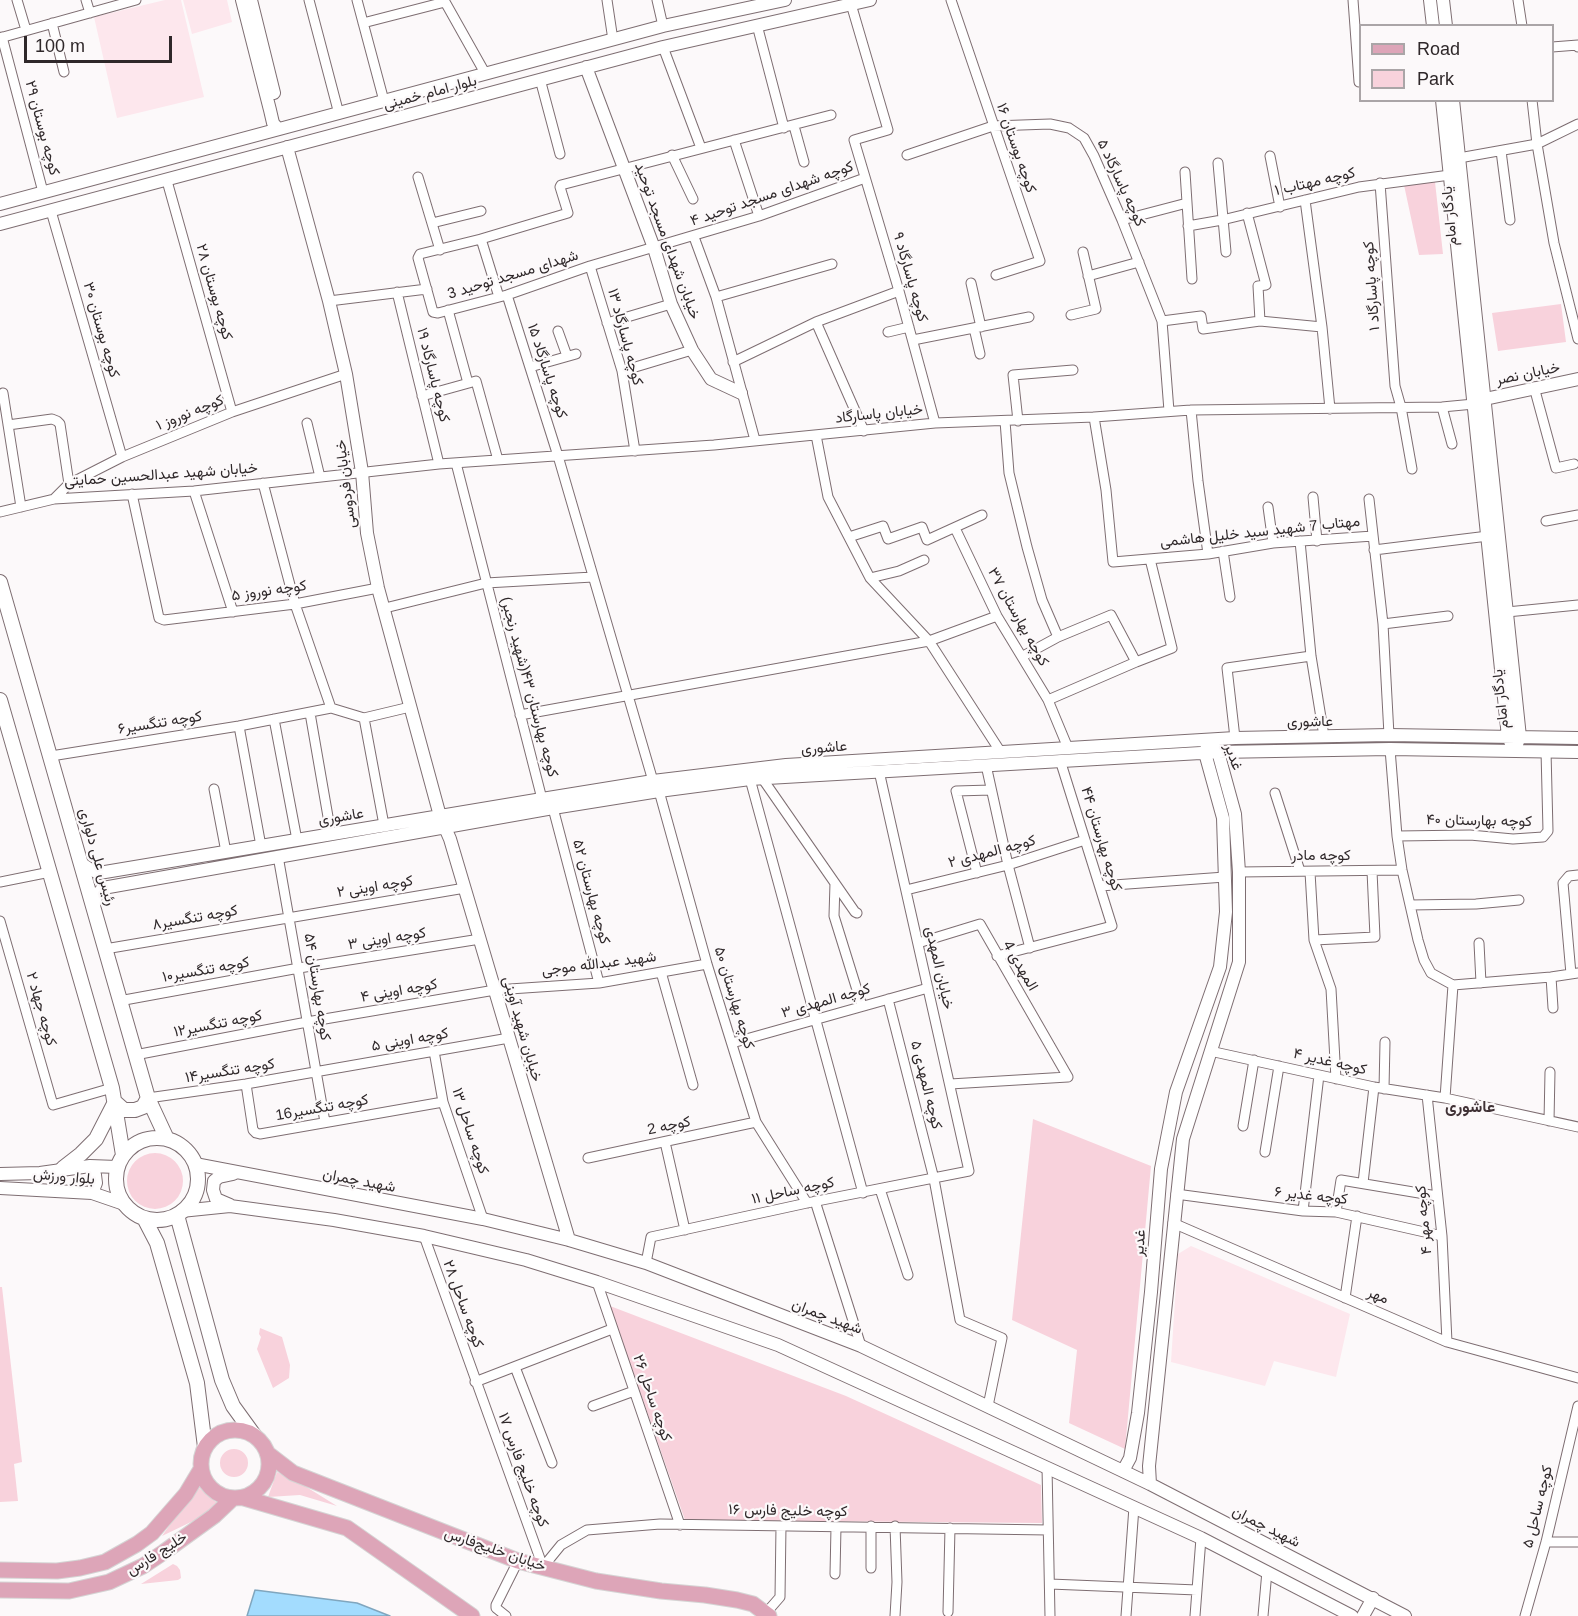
<!DOCTYPE html>
<html>
<head>
<meta charset="utf-8">
<style>
	body { margin:0 }
	#map { position:relative; width:1578px; height:1616px; overflow:hidden; background:#fcf9fa; font-family:Helvetica,sans-serif }
	canvas { display:block }
	.legend { position:absolute; left:1359px; top:24px; width:195px; height:78px; box-sizing:border-box; background:#fcf9fa; border:2px solid #aaa5a7; margin:0; padding:8px 10px; list-style:none; font-size:18px; color:#2f282a }
	.legend li { display:flex; align-items:center; gap:12px; height:30px }
	.legend b { width:30px; border:2px solid #aaa5a7 }
	.scale { position:absolute; left:24px; top:36px; width:148px; height:27px; box-sizing:border-box; border:3px solid #2f282a; border-top:0; padding-left:8px; font-size:18px; line-height:21px; white-space:nowrap; color:#2f282a; -webkit-text-stroke:4px #fcf9fa; paint-order:stroke }
</style>
</head>
<body>
<div id="map">
<canvas width="1578" height="1616"></canvas>
<ul class="legend">
<li><b style="height:8px;background:#dda5b8"></b>Road</li>
<li><b style="height:16px;background:#f8d2dc"></b>Park</li>
</ul>
<div class="scale">100 m</div>
</div>
<script>
const ctx = document.querySelector('canvas').getContext('2d');
ctx.lineJoin = 'round';
function paint(path, color) { ctx.fillStyle = color; ctx.fill(path, 'evenodd'); }
const poly = rows => new Path2D(rows.map(r => 'M' + r).join(''));
function strokePath(path, color, width, dash) { ctx.strokeStyle = color; ctx.lineWidth = width; ctx.lineCap = dash ? 'butt' : 'round'; ctx.setLineDash(dash || []); ctx.stroke(path); }
function write(font, color, halo, rows, align = 'center') {
  ctx.font = font + ' Helvetica,Vazirmatn,sans-serif'; ctx.lineWidth = 4.5; ctx.setLineDash([]); ctx.textBaseline = 'middle'; ctx.strokeStyle = halo; ctx.fillStyle = color; for (const [text, x, y, turn = 0] of rows) {
    ctx.save(); ctx.translate(x, y); ctx.rotate((+turn || 0) * Math.PI / 180); ctx.textAlign = isNaN(turn) ? turn : align; if (halo) ctx.strokeText(text, 0, 0); ctx.fillText(text, 0, 0); ctx.restore();
  }
}
paint(poly([
	[165,0,181,0,204,97,117,118,94,17],
	[183,0,227,0,232,22,192,34],
	[1191,1246,1350,1314,1336,1377,1274,1361,1265,1386,1171,1362,1178,1254]
]), '#fde7ed');
paint(poly([
	[1435,182,1443,254,1419,255,1404,185],
	[1561,304,1566,342,1498,351,1492,313],
	[1033,1119,1151,1166,1125,1449,1069,1423,1077,1350,1012,1320],
	'127 1181a28 28 0 1 1 56 0a28 28 0 1 1-56 0Z',
	[0,1287,2,1287,22,1462,14,1464,18,1501,0,1502],
	[610,1306,846,1396,1041,1485,1042,1523,685,1520],
	[260,1328,282,1337,290,1365,289,1378,273,1388,257,1349,261,1337,259,1334],
	'220 1463a14 14 0 1 1 28 0a14 14 0 1 1-28 0Z',
	[277,1472,300,1483,337,1506,300,1495,268,1497],
	[197,1486,222,1507,162,1536],
	[173,1564,177,1566,180,1570,181,1578,178,1580,141,1584]
]), '#f8d2dc');
const water = poly([
	[255,1590,357,1603,390,1616,247,1616,255,1590]
]);
paint(water, '#a3dcfe');
strokePath(water, '#80a6be', 1.5);
const minor = poly([
	[17,0,26,30],
	[86,0,90,13],
	[309,0,339,114],
	[357,0,384,101],
	[444,0,485,73],
	[607,0,613,40],
	[657,0,663,26],
	[951,0,1040,261,996,275],
	[1353,0,1359,82],
	[1518,0,1522,26],
	[851,4,888,130,854,140,899,291,935,423],
	[52,23,64,72],
	[363,23,445,2],
	[757,25,784,128],
	[2,37,43,192],
	[0,38,136,0],
	[663,47,701,148],
	[1552,47,1578,45,1578,47],
	[540,79,560,154],
	[1532,100,1537,144,1554,243,1578,339],
	[831,115,561,185,560,187,568,213,481,239,420,254,418,258,433,312,438,313,507,295,590,266,759,216,865,178],
	[794,126,804,162],
	[734,140,759,216],
	[1501,151,1510,220],
	[672,155,693,199],
	[907,155,993,126,1050,124,1069,128,1084,138,1094,156,1122,220,1162,321,1169,411],
	[1270,156,1280,207],
	[1459,158,1537,144,1578,124],
	[1218,163,1226,252],
	[1185,172,1192,279],
	[418,177,440,250],
	[167,181,232,412],
	[1380,183,1395,386,1401,407,1412,469],
	[1305,200,1322,327],
	[51,211,122,457],
	[1247,213,1266,285,1258,286,1260,321],
	[1122,220,1187,203],
	[432,223,481,211],
	[1188,226,1222,220,1359,187,1450,175],
	[694,237,716,297,755,440],
	[481,239,499,297],
	[590,266,622,371,635,451],
	[1088,276,1139,262],
	[971,283,981,327],
	[397,292,439,464],
	[507,295,558,456,653,781],
	[716,297,832,264],
	[329,301,427,289],
	[448,310,468,383],
	[1071,315,1096,309,1083,252],
	[1162,321,1201,316,1203,329,1260,321,1322,327,1330,409],
	[816,322,864,431],
	[607,323,671,304],
	[974,328,980,354],
	[558,331,567,356],
	[888,332,909,327],
	[913,340,1029,317],
	[733,362,816,322,899,291],
	[530,367,576,354],
	[622,371,692,350],
	[1534,387,1556,468,1574,464],
	[3,393,21,507],
	[422,396,476,381,498,460],
	[1442,407,1452,444],
	[1191,410,1198,481,1208,554],
	[1094,417,1106,490,1113,562,1208,554,1273,543,1373,536],
	[1005,421,1009,473,1027,547,1042,600,1058,637],
	[1018,421,1013,375,1073,370],
	[307,423,320,477],
	[8,425,52,419,57,421,60,424,69,484],
	[816,435,828,497,870,578,929,641,1000,751],
	[456,463,542,799],
	[263,483,295,604,331,708],
	[194,491,233,612],
	[132,494,159,618,164,620,295,604,378,588],
	[1313,497,1317,541],
	[54,499,69,484,122,457,232,412,346,374],
	[1369,499,1383,624,1389,735],
	[1268,507,1273,543],
	[0,512,54,499,194,491,439,464,714,445,935,423,1094,417,1191,410,1442,407,1474,404],
	[1546,521,1578,515],
	[955,528,997,616,1048,700,1068,748],
	[849,537,883,526,888,539,922,527,927,540,982,515],
	[1300,541,1311,656,1323,730],
	[1374,550,1488,536],
	[1223,551,1230,597],
	[870,578,899,571,924,560],
	[385,608,486,583,593,577],
	[1507,612,1578,605],
	[1383,624,1448,616],
	[1023,656,1058,637,1111,615,1136,662],
	[1048,700,1136,662,1172,648,1150,559],
	[310,713,331,834],
	[520,715,929,641,997,616],
	[364,718,384,825],
	[274,719,297,840],
	[239,726,261,846],
	[1235,738,1227,668,1311,656],
	[1390,749,1397,836,1402,870,1418,940,1424,960,1431,973,1453,985,1445,1098],
	[51,756,239,726,331,708,364,718,410,707],
	[986,765,1008,865,1030,948],
	[762,778,855,912,857,913],
	[750,779,863,1193],
	[214,789,226,852],
	[659,791,707,964,756,1122,807,1203],
	[1275,793,1300,871],
	[553,808,599,983],
	[1397,836,1470,835,1513,839,1543,837,1548,831,1546,751],
	[278,856,325,1122],
	[1239,872,1402,870],
	[1310,872,1314,940,1331,989,1336,1079],
	[977,873,956,791,991,790],
	[0,882,50,872],
	[835,883,834,916,862,1006],
	[1100,886,1225,877],
	[906,890,1008,865,1085,840],
	[1410,905,1476,904,1519,900],
	[0,921,53,1105,112,1088],
	[1314,940,1375,937,1372,871],
	[918,943,980,924,1068,1077,950,1084],
	[1479,943,1481,983],
	[105,949,465,888],
	[997,956,1112,926,1060,760],
	[661,972,693,1085],
	[1571,974,1563,883,1569,876,1578,875],
	[1551,977,1553,1008],
	[1453,985,1551,977,1578,973],
	[888,999,934,1179,960,1320,1002,1338,988,1406],
	[119,1001,299,968,480,939],
	[732,1043,928,988],
	[434,1051,443,1102,483,1219],
	[1210,1051,1374,1087,1445,1098,1578,1127],
	[135,1055,307,1022,495,990,599,983,707,964],
	[246,1084,253,1130,256,1133,260,1134,443,1102],
	[1384,1089,1385,1042],
	[1427,1095,1442,1236,1447,1342],
	[148,1098,246,1084,509,1038],
	[1549,1121,1550,1072],
	[1243,1126,1254,1060],
	[665,1142,685,1230],
	[1265,1152,1279,1066],
	[588,1158,756,1122],
	[1363,1183,1374,1087],
	[880,1189,908,1275],
	[1176,1194,1303,1211,1336,1212,1442,1236],
	[815,1201,861,1346],
	[1303,1211,1319,1075],
	[1336,1212,1341,1180,1437,1196],
	[1173,1223,1447,1342,1578,1378],
	[424,1236,543,1567],
	[646,1263,651,1237,807,1203,969,1171,879,771],
	[597,1282,680,1525],
	[1345,1298,1357,1216],
	[515,1367,552,1463],
	[475,1382,612,1329],
	[593,1406,634,1391],
	[1047,1467,1050,1616],
	[895,1526,897,1582,895,1616],
	[1546,1542,1578,1542],
	[543,1567,561,1545,587,1530,660,1524,1048,1530],
	[871,1568,871,1526],
	[835,1574,836,1527],
	[1050,1584,1197,1590],
	[948,1612,950,1528],
	[766,1613,780,1597,781,1526],
	[506,1616,496,1608,496,1605,518,1561],
	[1126,1616,1134,1507],
	[1195,1616,1201,1538],
	[1263,1616,1267,1571],
	[1525,1616,1546,1542,1578,1406]
]);
const tertiary = poly([
	[242,0,270,110,273,123,278,129],
	[251,0,274,93],
	[1430,0,1433,26],
	[1443,0,1446,26],
	[586,67,654,248,671,304,692,350,711,379,741,393],
	[1442,100,1508,737,1511,743],
	[1453,100,1520,737,1517,744],
	[287,147,329,301,346,374,362,472,367,533,378,588,440,816,450,839,569,1240],
	[0,204,663,26,785,0],
	[0,224,663,47,870,0],
	[1485,399,1578,379],
	[82,864,91,870,99,873,542,799,653,781,786,765,1235,738,1389,735,1578,738],
	[93,906,97,895,103,888,553,808,659,791,750,779,1218,752,1390,749,1578,752],
	[195,1164,483,1219,569,1240,646,1263,861,1346,1150,1484,1405,1616],
	[90,1166,95,1175,96,1183,92,1193],
	[0,1174,40,1173,90,1166,117,1167],
	[0,1188,92,1193,124,1204],
	[230,1205,216,1199,213,1190,214,1181,219,1177,233,1174],
	[181,1211,230,1206,334,1220,424,1236,526,1260,597,1282,778,1345,1201,1538,1352,1616],
	[1123,1471,1130,1458,1138,1413,1151,1292,1161,1169,1176,1092,1220,967,1226,912,1223,818,1205,753,1207,747],
	[1150,1484,1149,1466,1183,1139,1239,962,1239,872,1235,814,1218,752,1214,746],
	[1363,1616,1373,1598]
]);
const secondary = poly([
	[0,582,148,1098,167,1139],
	[0,700,112,1088,123,1155],
	'116 1179a41 41 0 1 1 82 0a41 41 0 1 1-82 0Z',
	[63,1168,81,1154,96,1139,115,1102,124,1110,135,1110,143,1107,148,1098],
	[177,1215,222,1380,233,1406,254,1435],
	[144,1218,157,1243,197,1383,205,1447]
]);
const primary = poly([
	'201 1464a34 34 0 1 1 68 0a34 34 0 1 1-68 0Z',
	[267,1453,293,1473,518,1561,596,1581,661,1591,705,1595,737,1600,753,1604,769,1616],
	[244,1498,347,1528,472,1616],
	[0,1570,57,1571,80,1568,105,1562,137,1544,152,1533,186,1494,201,1469],
	[0,1590,69,1591,109,1582,143,1566,164,1552,214,1516,232,1499]
]);
strokePath(minor, '#7e6e72', 11);
strokePath(tertiary, '#7e6e72', 14);
strokePath(secondary, '#7e6e72', 16);
strokePath(primary, '#d5d4d4', 17);
strokePath(minor, '#fff', 9);
strokePath(tertiary, '#fff', 12);
strokePath(secondary, '#fff', 14);
strokePath(primary, '#dda5b8', 15);
write('15px', '#2f282a', '#fcf9fa', [
	["بلوار امام خمینی",430,93,-15],
	["کوچه بوستان ۲۹",42,128,75],
	["کوچه بوستان ۱۶",1016,148,71],
	["کوچه مهتاب ۱",1315,182,-13],
	["کوچه پاسارگاد ۵",1121,183,65],
	["کوچه شهدای مسجد توحید ۴",772,194,-19],
	["یادگار امام",1450,216,-95],
	["خیابان شهدای مسجد توحید",667,241,70],
	["شهدای مسجد توحید 3",513,275,-17],
	["کوچه پاسارگاد ۹",910,277,74],
	["کوچه پاسارگاد ۱",1372,286,-94],
	["کوچه بوستان ۲۸",214,292,74],
	["کوچه بوستان ۳۰",101,330,74],
	["کوچه پاسارگاد ۱۳",625,337,75],
	["کوچه پاسارگاد ۱۵",547,371,72],
	["خیابان نصر",1528,374,-12],
	["کوچه پاسارگاد ۱۹",433,375,76],
	["کوچه نوروز ۱",190,413,-22],
	["خیابان پاسارگاد",879,414,-6],
	["خیابان شهید عبدالحسین حمایتی",161,475,-4],
	["خیابان فردوسی",346,484,-97],
	["مهتاب 7 شهید سید خلیل هاشمی",1260,532,-6],
	["کوچه نوروز ۵",269,591,-8],
	["کوچه بهارستان ۳۷",1018,617,61],
	["کوچه بهارستان ۴۳(شهید رنجبر)",529,687,75],
	["یادگار امام",1501,699,-96],
	["عاشوری",1310,722,-1],
	["کوچه تنگسیر۶",160,723,-9],
	["عاشوری",824,748,-4],
	["غدیر",1233,757,70],
	["عاشوری",341,817,-9],
	["کوچه بهارستان ۴۰",1479,821,1],
	["کوچه بهارستان ۴۴",1101,839,73],
	["کوچه المهدی ۲",992,852,-15],
	["کوچه مادر",1321,856],
	["رئیس علی دلواری",97,857,74],
	["کوچه اوینی ۲",375,887,-9],
	["کوچه بهارستان ۵۲",591,892,75],
	["کوچه تنگسیر۸",195,918,-10],
	["کوچه اوینی ۳",387,939,-9],
	["شهید عبدالله موجی",599,964,-7],
	["المهدی 4",1020,966,60],
	["خیابان المهدی",939,968,77],
	["کوچه تنگسیر۱۰",206,970,-10],
	["کوچه بهارستان ۵۴",317,987,81],
	["کوچه اوینی ۴",399,991,-10],
	["کوچه بهارستان ۵۰",734,998,73],
	["کوچه المهدی ۳",826,1001,-16],
	["کوچه جهاد ۲",41,1009,74],
	["کوچه تنگسیر۱۲",218,1024,-11],
	["خیابان شهید آوینی",522,1029,74],
	["کوچه اوینی ۵",410,1040,-10],
	["کوچه غدیر ۴",1330,1062,13],
	["کوچه تنگسیر۱۴",230,1071,-9],
	["کوچه المهدی ۵",926,1085,76],
	["کوچه تنگسیر16",322,1108,-10],
	["کوچه 2",669,1126,-12],
	["کوچه ساحل ۱۳",470,1131,72],
	["بلوار ورزش",64,1177,5],
	["شهید چمران",359,1181,11],
	["کوچه ساحل ۱۱",793,1191,-12],
	["کوچه غدیر ۶",1311,1196,6],
	["کوچه مهر ۴",1424,1220,-95],
	["غدیر",1140,1243,-85],
	["مهر",1378,1296,23],
	["کوچه ساحل ۲۸",463,1304,70],
	["شهید چمران",827,1317,21],
	["کوچه ساحل ۲۶",652,1398,71],
	["کوچه خلیج فارس ۱۷",523,1470,70],
	["کوچه ساحل ۵",1538,1507,-76],
	["کوچه خلیج فارس ۱۶",788,1511,1],
	["شهید چمران",1266,1527,27],
	["خیابان خلیج‌فارس",495,1550,19],
	["خلیج فارس",157,1554,-32]
]);
write('bold 16px', '#403236', '#fcf9fa', [
	["عاشوری",1470,1108]
]);
</script>
</body>
</html>
